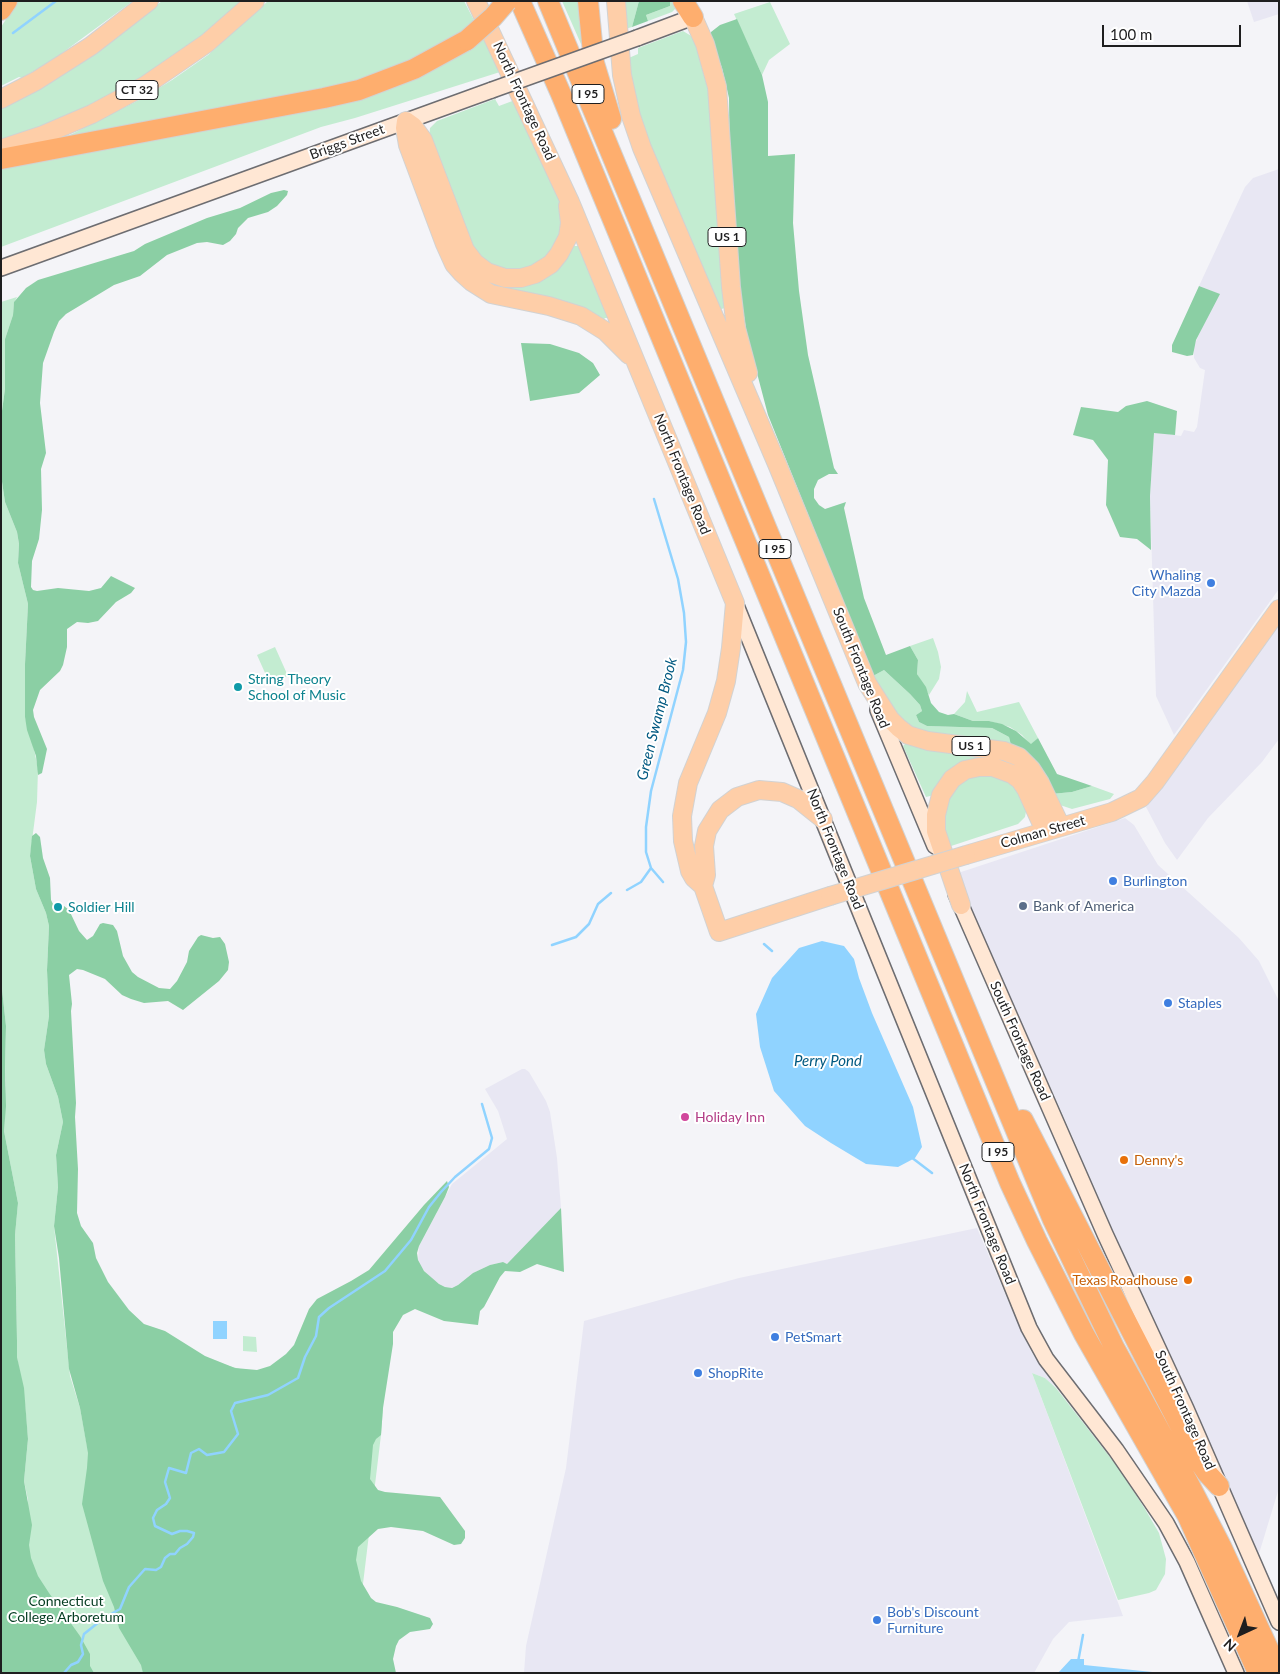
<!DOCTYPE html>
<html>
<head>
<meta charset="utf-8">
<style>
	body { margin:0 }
	#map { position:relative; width:1280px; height:1674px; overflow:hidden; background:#f4f4f8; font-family:Lato,sans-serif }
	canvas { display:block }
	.frame { position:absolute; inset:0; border:2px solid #1e1e1f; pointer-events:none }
	.north { position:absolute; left:1215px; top:1609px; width:50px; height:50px; -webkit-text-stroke:4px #fff; paint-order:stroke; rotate:223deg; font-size:14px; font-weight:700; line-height:20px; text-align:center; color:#1e1e1f }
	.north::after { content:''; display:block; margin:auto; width:18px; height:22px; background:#1e1e1f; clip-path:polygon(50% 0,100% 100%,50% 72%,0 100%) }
	.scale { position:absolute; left:1102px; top:25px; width:139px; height:22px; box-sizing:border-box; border:2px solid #1e1e1f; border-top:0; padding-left:6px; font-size:15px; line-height:18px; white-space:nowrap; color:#1e1e1f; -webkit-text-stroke:4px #fff; paint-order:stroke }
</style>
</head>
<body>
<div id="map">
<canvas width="1280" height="1674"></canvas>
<div class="frame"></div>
<div class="north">N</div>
<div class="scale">100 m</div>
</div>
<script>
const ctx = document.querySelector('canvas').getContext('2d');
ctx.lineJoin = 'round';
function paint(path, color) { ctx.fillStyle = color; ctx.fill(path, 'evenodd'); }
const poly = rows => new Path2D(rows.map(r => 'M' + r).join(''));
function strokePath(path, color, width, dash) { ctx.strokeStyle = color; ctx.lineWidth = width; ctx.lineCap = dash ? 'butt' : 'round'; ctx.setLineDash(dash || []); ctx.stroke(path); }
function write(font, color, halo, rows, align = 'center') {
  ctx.font = font + ' Lato,sans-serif'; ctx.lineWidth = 4; ctx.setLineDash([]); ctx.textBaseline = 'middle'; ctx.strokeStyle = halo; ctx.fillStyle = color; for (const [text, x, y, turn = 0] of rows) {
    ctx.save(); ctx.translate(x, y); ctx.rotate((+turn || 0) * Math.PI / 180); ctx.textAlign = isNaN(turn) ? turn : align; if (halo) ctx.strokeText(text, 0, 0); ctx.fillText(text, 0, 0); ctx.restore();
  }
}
paint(poly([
	[1247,1,1279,1,1279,14,1254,22],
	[1279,169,1279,589,1174,735,1156,696,1150,496,1154,432,1181,436,1184,430,1194,432,1197,427,1205,370,1200,368,1194,358,1194,346,1210,309,1219,294,1199,286,1245,187,1253,178],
	[1279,625,1279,739,1262,762,1208,818,1177,860,1165,843,1146,807],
	[1125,818,1134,825,1158,865,1239,938,1259,961,1279,1001,1279,1488,1258,1557,1172,1366,1063,1115,955,874],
	[522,1069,525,1069,529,1072,546,1101,550,1112,557,1158,561,1208,507,1264,503,1262,490,1265,473,1273,458,1285,452,1288,445,1287,439,1284,429,1276,420,1266,418,1260,419,1246,452,1184,507,1139,498,1111,485,1089],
	[977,1228,1015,1317,1032,1353,1056,1388,1045,1378,1032,1373,1123,1616,1069,1622,1053,1639,1034,1673,524,1673,526,1646,566,1468,584,1321,739,1278]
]), '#e8e7f3');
paint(poly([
	[18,1,133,1,54,59,22,78,19,77,1,86,1,27],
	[162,1,243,1,212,29,177,55,132,84,94,105,33,130,1,139,1,108,79,64,113,40],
	[268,1,464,1,477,26,374,80,60,140,141,99,172,80,208,55],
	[562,1,584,1,587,44,581,44],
	[621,1,639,1,632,27,622,30],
	[670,1,675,1,675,9,672,12,648,21,646,15,670,6],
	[770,2,790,44,769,60,762,75,734,14],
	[683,31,693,37,696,46,709,94,727,307,719,310,638,120,624,60,638,54,638,48],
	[483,37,500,72,355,118,321,127,1,247,1,167,303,110],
	[495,99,499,106,515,100,563,208,564,226,553,253,530,269,505,271,493,266,473,251,429,139,430,128,437,121],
	[569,246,578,246,587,263,609,318,605,318,603,321,490,286,457,248,507,283],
	[17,297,14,303,13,315,5,339,5,389,1,418,1,302],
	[1,475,5,502,17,532,19,544,18,563,28,604,25,664,25,717,34,749,38,769,37,802,30,856,36,889,46,913,49,926,47,970,49,1016,44,1050,46,1064,58,1097,63,1122,56,1155,58,1187,54,1226,70,1376,80,1408,87,1446,86,1327,383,1408,381,1435,362,1592,345,1673,1,1673,28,1500,24,1481,28,1439,25,1404,17,1357,17,1341,15,1235,18,1203,4,1131,6,1085,5,1065,6,1026,1,980],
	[933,638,938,652,941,667,939,679,929,695,917,674,918,660,910,646],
	[275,647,288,676,270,684,257,655],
	[884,670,910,694,920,705,922,711,916,715,919,722,927,726,992,728,1009,737,1011,745,999,741,925,734,898,719,873,676],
	[967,691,977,712,1019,702,1038,738,1031,745,1022,735,1010,727,989,721,973,721,954,714,965,702],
	[909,740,976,756,976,759,934,795,926,797,903,746],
	[979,771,1014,782,1027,806,1025,817,1018,824,945,848,941,824,950,788],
	[1092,786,1114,794,1110,799,1072,809,1060,805,1051,794,1072,792],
	[243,1336,256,1337,257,1352,243,1351],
	[1032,1373,1045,1378,1056,1388,1120,1470,1145,1509,1159,1533,1166,1559,1165,1574,1156,1590,1149,1593,1118,1600]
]), '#c3ecd1');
paint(poly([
	[639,1,670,1,670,6,646,15,648,21,632,27],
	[737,19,762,75,768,102,768,156,795,154,793,223,799,291,808,355,834,468,838,474,829,474,818,480,814,489,814,498,819,505,825,509,846,502,844,508,864,598,886,655,910,646,918,660,917,674,926,687,931,703,939,712,948,715,954,714,973,721,989,721,1002,724,1016,731,1031,744,1038,738,1057,774,1092,786,1072,792,1051,794,1039,766,1031,756,1011,745,1009,737,992,728,927,726,919,722,916,715,922,711,920,705,910,694,884,670,873,676,768,415,747,335,735,259,730,180,729,98,722,68,710,36,711,32,720,25],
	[284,190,288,191,287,195,277,206,268,212,248,218,238,228,236,234,230,241,223,245,207,242,197,243,167,255,140,276,114,285,66,314,59,321,54,332,43,363,40,403,46,453,41,469,42,510,39,539,32,561,31,587,33,590,37,591,58,588,89,591,101,588,111,576,135,588,131,593,116,602,98,621,88,623,77,622,67,629,67,647,63,665,60,671,40,690,33,710,34,717,47,749,42,773,38,775,36,756,27,730,25,717,25,664,28,604,18,563,19,544,17,532,5,502,1,475,1,418,5,389,5,339,13,315,14,302,26,288,38,280,134,251,145,244,207,218,240,208,271,193],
	[1199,286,1220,294,1196,340,1193,355,1187,356,1172,352,1172,345],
	[521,343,550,344,579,353,593,363,600,375,579,393,530,401],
	[1147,401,1177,411,1175,435,1154,433,1150,496,1151,550,1137,539,1120,537,1106,505,1108,460,1093,440,1073,435,1081,407,1118,412,1126,406],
	[36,833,40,837,43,858,50,878,51,900,54,906,64,906,69,910,79,931,87,940,93,936,100,924,103,923,113,925,117,931,123,956,132,972,138,977,159,988,170,989,177,981,187,962,189,951,198,937,201,935,213,938,220,937,225,944,229,962,228,970,219,981,183,1010,168,1001,144,1003,131,999,122,995,105,979,83,970,77,969,69,975,72,1004,71,1011,76,1103,75,1117,78,1169,77,1213,81,1226,93,1243,96,1258,108,1282,129,1310,144,1324,165,1331,205,1356,235,1368,257,1370,270,1366,286,1354,294,1345,309,1309,317,1299,351,1281,369,1270,424,1205,447,1181,449,1187,445,1197,419,1246,417,1253,418,1260,424,1271,439,1284,445,1287,452,1288,458,1285,473,1273,490,1265,503,1262,507,1264,561,1208,564,1272,537,1264,520,1272,505,1271,500,1277,484,1307,480,1311,478,1325,444,1321,415,1309,403,1315,393,1332,393,1344,383,1408,381,1435,376,1439,373,1445,370,1479,378,1490,385,1492,440,1497,465,1531,465,1538,461,1544,454,1545,423,1531,391,1527,378,1529,358,1547,356,1560,361,1581,371,1598,376,1602,397,1607,430,1618,433,1624,430,1629,410,1632,399,1640,396,1646,393,1659,396,1673,143,1673,141,1665,119,1628,114,1607,103,1581,82,1504,87,1468,88,1453,80,1408,69,1369,59,1258,54,1226,58,1187,56,1155,63,1122,58,1097,46,1064,44,1050,49,1016,47,970,49,926,46,913,36,889,30,856,32,836],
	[1,980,6,1026,5,1065,6,1106,4,1131,18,1203,15,1235,17,1341,17,1357,24,1388,28,1439,24,1481,32,1525,29,1545,31,1558,38,1576,49,1593,80,1636,90,1654,90,1666,94,1673,1,1673]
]), '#8bcfa4');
paint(poly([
	[822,941,844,946,854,959,859,978,872,1013,913,1107,922,1147,915,1158,898,1167,866,1164,831,1143,805,1126,774,1091,760,1047,756,1014,772,978,799,948],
	[213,1321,227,1321,227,1339,213,1339],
	[1071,1659,1084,1659,1084,1665,1162,1673,1058,1673]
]), '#90d3ff');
strokePath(poly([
	[13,33,56,1],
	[654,499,678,579,684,613,686,642,683,670,651,791,646,827,646,852,651,868,663,882],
	[627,890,641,882,651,868],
	[764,944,772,951],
	[552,945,576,937,589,924,598,904,611,893],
	[911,1157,932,1173],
	[1078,1662,1083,1635],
	[64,1673,71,1665,78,1662,83,1654,81,1645,84,1634,104,1618,120,1609,129,1587,145,1569,156,1570,161,1567,165,1558,170,1554,175,1554,180,1548,187,1544,193,1537,194,1533,187,1531,180,1531,172,1534,155,1526,153,1518,157,1510,166,1504,170,1498,165,1482,169,1468,186,1473,191,1453,199,1449,207,1455,224,1452,238,1434,231,1411,235,1403,268,1395,298,1378,305,1357,316,1336,319,1317,329,1308,385,1271,411,1240,429,1207,441,1192,455,1177,489,1149,492,1138,482,1104]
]), '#90d3ff', 2.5);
const secondary = poly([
	[637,38,693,17],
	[1,268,492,90],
	[735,603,1029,1328,1046,1359,1116,1450,1166,1523,1187,1562,1236,1673],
	[878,710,935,846],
	[956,894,1105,1234,1186,1409,1279,1622]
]);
const primary = poly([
	[476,1,570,202,735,603,731,648,726,681,717,713,688,783,682,816,683,841,690,871,694,878,703,886],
	[616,1,622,75,631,116,642,148,777,464,867,683,890,719,899,728,908,735,928,741,1004,751,1019,757,1031,769,1040,783,1061,827],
	[693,17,705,44,717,87,731,287,736,328,748,373],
	[1,99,36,81,91,46,149,1],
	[1,149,43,135,92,114,146,85,207,43,255,1],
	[568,206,570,223,568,237,559,254,551,264,535,274,521,278,505,278,487,272,475,263,465,250,423,140,413,126,406,121,405,128,408,145,445,244,454,264,462,273,472,282,491,294,549,306,581,316,605,331,629,355],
	[823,819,798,799,782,792,759,790,737,797,720,810,707,831,704,846,706,875,703,886,719,932,830,896],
	[966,855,1112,812,1141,798,1155,782,1279,609],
	[961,905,936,831,936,815,941,795,952,779,965,770,979,767,993,767,1012,774,1020,780,1026,789,1045,831]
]);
const highway = poly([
	[520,1,561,94,1010,1183,1037,1241,1084,1334,1187,1515,1258,1673],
	[548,1,1053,1220,1114,1347,1188,1482,1221,1546,1279,1672],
	[588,1,594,63,611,119],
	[683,1,693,17],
	[1,10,7,1],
	[1,159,324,98,359,90,414,69,467,40],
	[1023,1120,1196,1457,1207,1473,1219,1486]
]);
strokePath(secondary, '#6d6d71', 18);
strokePath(primary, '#d2d2d2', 20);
strokePath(highway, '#d2d2d2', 22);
strokePath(secondary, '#ffe7d4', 15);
strokePath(primary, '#fecea8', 18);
strokePath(highway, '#feae6e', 20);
const secondaryBridge = poly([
	[492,90,637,38]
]);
const primaryBridge = poly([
	[830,896,966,855]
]);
const highwayBridge = poly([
	[467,40,493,17,507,1]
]);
strokePath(secondaryBridge, '#6d6d71', 18, []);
strokePath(primaryBridge, '#d2d2d2', 20, []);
strokePath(highwayBridge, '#d2d2d2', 22, []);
strokePath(secondaryBridge, '#ffe7d4', 15);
strokePath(primaryBridge, '#fecea8', 18);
strokePath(highwayBridge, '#feae6e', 20);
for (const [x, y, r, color] of [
	[1211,583,5,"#3f7fe0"],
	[238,687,5,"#0f9aa8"],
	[1113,881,5,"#3f7fe0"],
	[1023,906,5,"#5c6f8a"],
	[58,907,5,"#0f9aa8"],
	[1168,1003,5,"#3f7fe0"],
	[685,1117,5,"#d1479c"],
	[1124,1160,5,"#e8710a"],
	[1188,1280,5,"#e8710a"],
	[775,1337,5,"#3f7fe0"],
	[698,1373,5,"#3f7fe0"],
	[877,1620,5,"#3f7fe0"]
]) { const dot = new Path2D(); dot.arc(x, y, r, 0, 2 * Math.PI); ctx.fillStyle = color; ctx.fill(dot); strokePath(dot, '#fff', 2); }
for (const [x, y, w] of [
	[137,90,42],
	[588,94,32],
	[727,237,38],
	[775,549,32],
	[971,746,38],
	[998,1152,32]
]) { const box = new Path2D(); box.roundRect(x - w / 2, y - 9.5, w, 19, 4); ctx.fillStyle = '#fff'; ctx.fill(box); strokePath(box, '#1e1e1f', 1); }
write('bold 12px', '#1e1e1f', null, [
	["CT 32",137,90],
	["I 95",588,94],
	["US 1",727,237],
	["I 95",775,549],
	["US 1",971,746],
	["I 95",998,1152]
]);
write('14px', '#1e1e1f', '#fff', [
	["North Frontage Road",524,101,65],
	["Briggs Street",347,142,-20],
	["North Frontage Road",682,474,68],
	["South Frontage Road",861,668,68],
	["Colman Street",1043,832,-16],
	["North Frontage Road",835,849,68],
	["South Frontage Road",1020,1041,66],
	["North Frontage Road",987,1224,68],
	["South Frontage Road",1185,1410,66]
]);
write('14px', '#366cbe', '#fff', [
	["Whaling",1201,575,"right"],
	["City Mazda",1201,591,"right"],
	["Burlington",1123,881],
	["Staples",1178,1003],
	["PetSmart",785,1337],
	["ShopRite",708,1373],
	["Bob's Discount",887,1612],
	["Furniture",887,1628]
], 'left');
write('14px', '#0d838f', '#fff', [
	["String Theory",248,679],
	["School of Music",248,695],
	["Soldier Hill",68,907]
], 'left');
write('14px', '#4e5e75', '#fff', [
	["Bank of America",1033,906]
], 'left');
write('14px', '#b23c85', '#fff', [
	["Holiday Inn",695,1117]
], 'left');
write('14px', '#c56008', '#fff', [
	["Denny's",1134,1160],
	["Texas Roadhouse",1178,1280,"right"]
], 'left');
write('14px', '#033b20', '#fff', [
	["Connecticut",66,1601],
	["College Arboretum",66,1617]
]);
write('italic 15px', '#015981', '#fff', [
	["Green Swamp Brook",657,719,-76],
	["Perry Pond",828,1061]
]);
</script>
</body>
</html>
